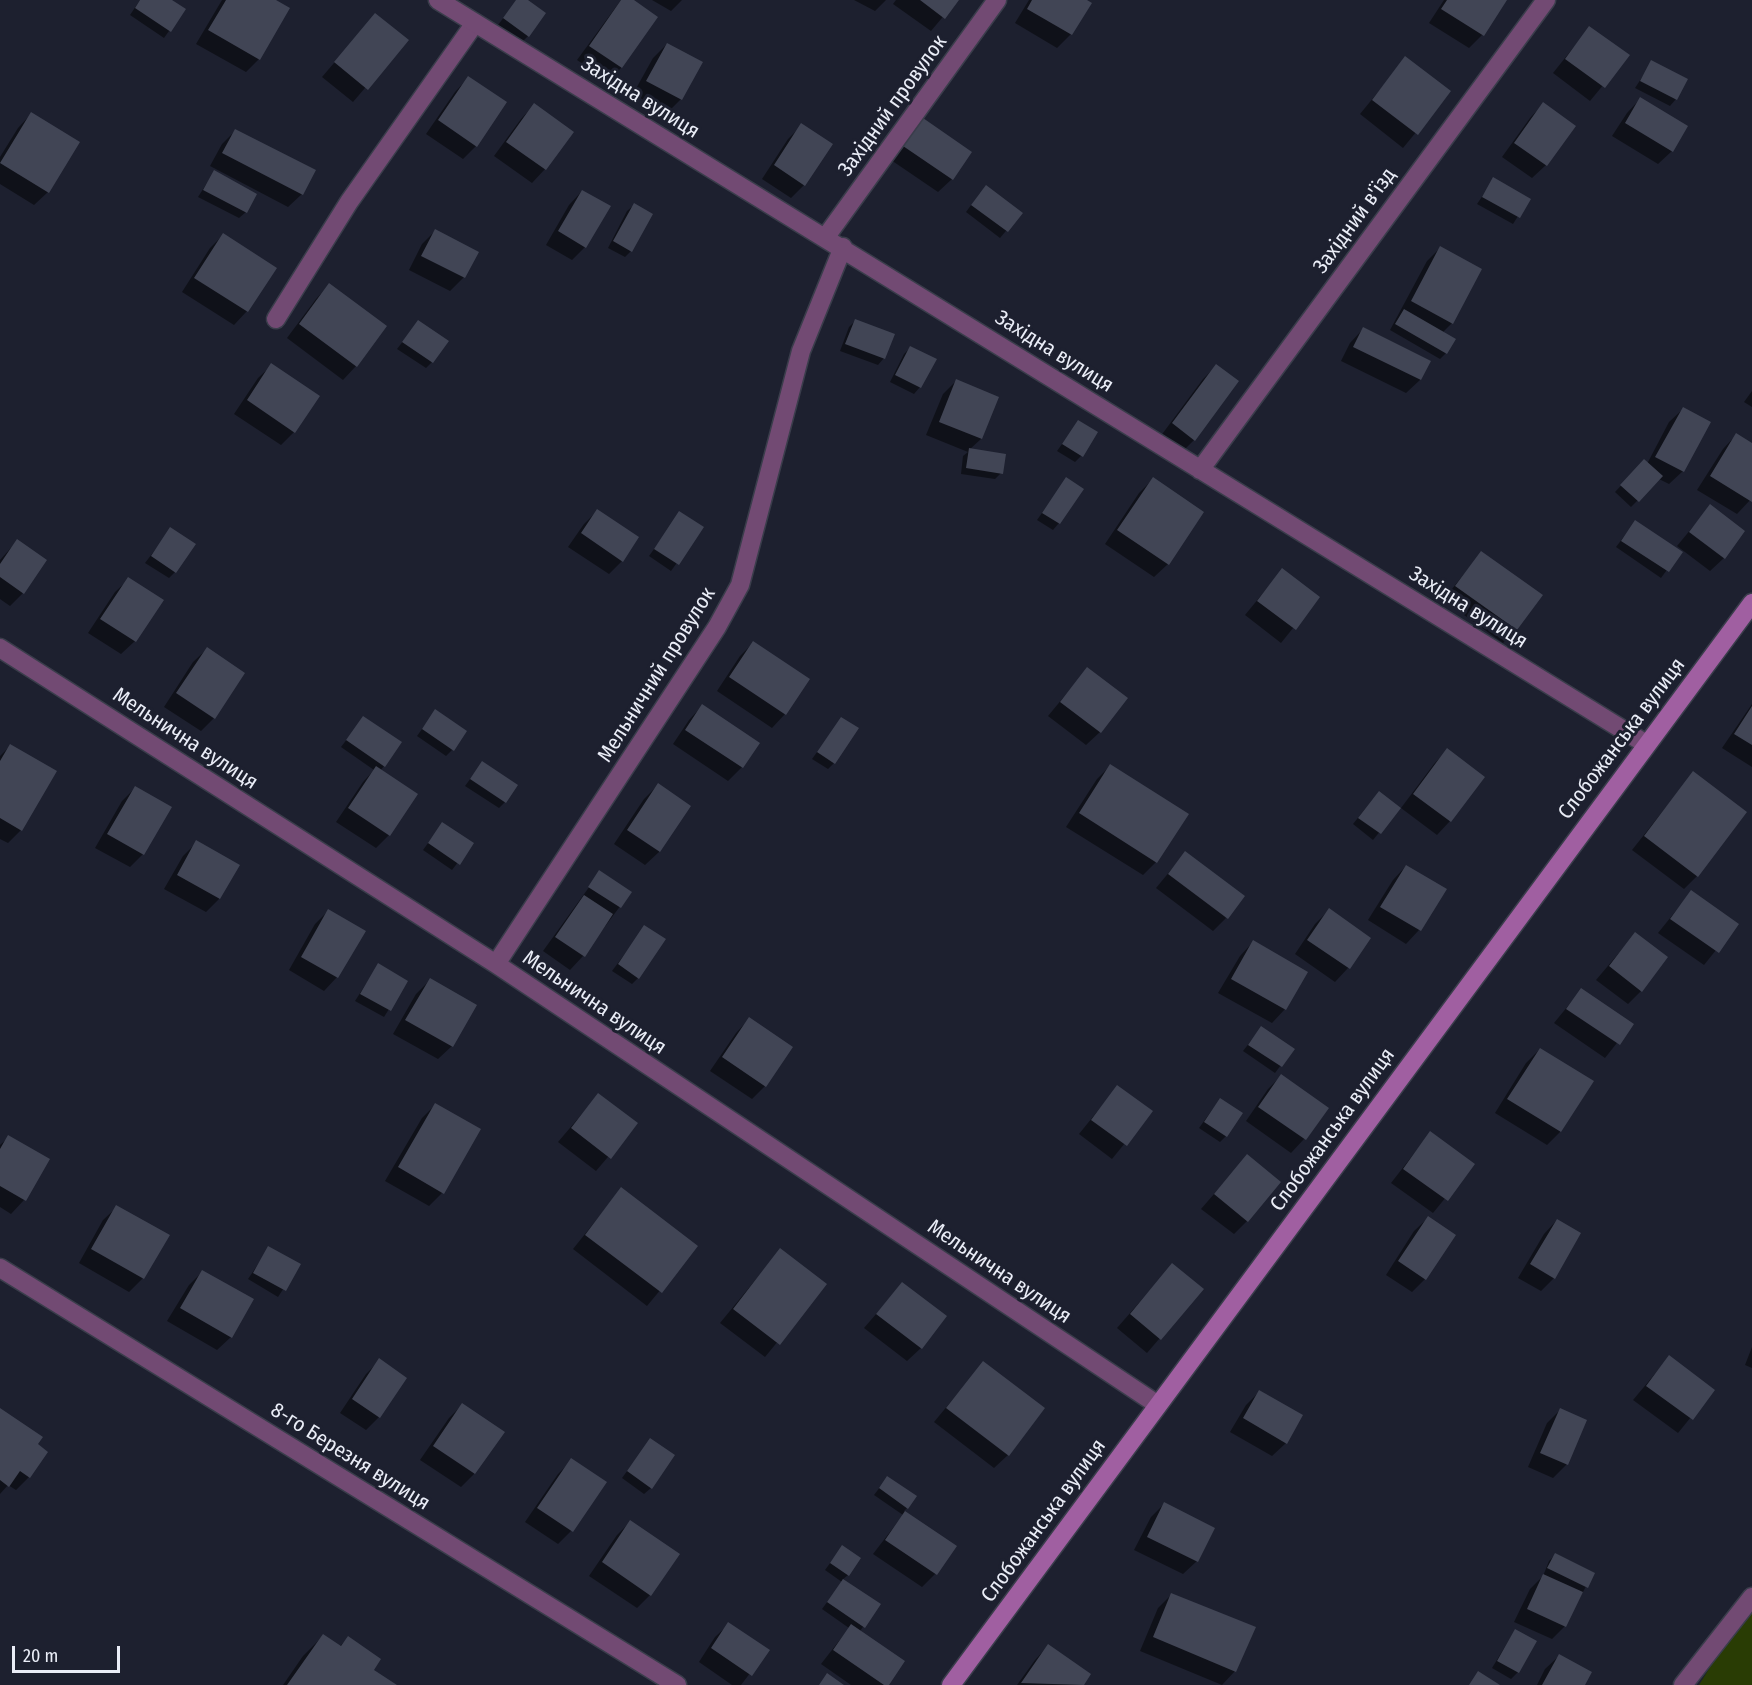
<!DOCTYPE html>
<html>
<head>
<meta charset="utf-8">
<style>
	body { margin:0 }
	#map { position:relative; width:1752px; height:1685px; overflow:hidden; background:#1d202f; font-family:"Fira Sans Condensed",sans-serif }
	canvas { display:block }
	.scale { position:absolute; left:12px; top:1646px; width:108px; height:27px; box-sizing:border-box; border:3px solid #eaedf7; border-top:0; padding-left:8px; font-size:18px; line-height:21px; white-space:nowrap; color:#eaedf7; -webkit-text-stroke:4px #1d202f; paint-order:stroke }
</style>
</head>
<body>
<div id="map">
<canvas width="1752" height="1685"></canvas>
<div class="scale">20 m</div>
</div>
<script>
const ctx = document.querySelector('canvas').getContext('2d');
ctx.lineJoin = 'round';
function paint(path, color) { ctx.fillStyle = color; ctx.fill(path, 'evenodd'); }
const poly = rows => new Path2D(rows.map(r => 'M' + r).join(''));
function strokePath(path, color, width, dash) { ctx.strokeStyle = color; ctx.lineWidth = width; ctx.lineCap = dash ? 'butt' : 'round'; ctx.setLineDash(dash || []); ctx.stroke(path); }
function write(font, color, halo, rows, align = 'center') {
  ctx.font = font + ' "Fira Sans Condensed",sans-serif'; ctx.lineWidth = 6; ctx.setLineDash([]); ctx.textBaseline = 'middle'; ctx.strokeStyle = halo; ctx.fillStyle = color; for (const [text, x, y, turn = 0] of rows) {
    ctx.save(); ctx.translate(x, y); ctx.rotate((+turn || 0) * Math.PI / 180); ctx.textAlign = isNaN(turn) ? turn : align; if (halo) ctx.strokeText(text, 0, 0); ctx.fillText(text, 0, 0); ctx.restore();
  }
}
paint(poly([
	[1752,1599,1752,1685,1699,1685]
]), '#293c04');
paint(poly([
	[140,0,169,0,184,10,164,38,130,15],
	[222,0,273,0,259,59,246,72,196,44],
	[517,0,526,0,528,36,522,42,498,25],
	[621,0,632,0,656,17,621,68,608,81,577,60],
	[652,0,682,0,671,11],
	[854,0,886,0,875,11],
	[896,0,957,0,931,31,893,4],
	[1029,0,1084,0,1090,3,1071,34,1057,48,1015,23],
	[1444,0,1505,0,1482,35,1469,48,1429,23],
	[375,15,406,40,353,102,322,77],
	[1589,28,1628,55,1590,101,1553,73],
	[667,44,701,62,681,99,667,113,633,94,653,58],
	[1406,58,1449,92,1403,148,1360,114],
	[1652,62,1676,99,1670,106,1635,88],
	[468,78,476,146,463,159,426,134,455,92],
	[1640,99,1672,151,1658,164,1612,136,1627,113],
	[1543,104,1546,165,1532,178,1502,157,1530,118],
	[534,105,545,169,532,183,494,156,521,119],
	[31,114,48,192,34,205,0,184,0,157,18,128],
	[923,120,952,179,938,192,891,160],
	[802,125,804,185,791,198,762,179,788,139],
	[235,131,302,194,288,207,210,166,222,144],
	[214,172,246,212,239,218,198,197],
	[1494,179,1529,199,1513,224,1477,204],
	[582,191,585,247,572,260,546,245,569,205],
	[980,193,1021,213,1000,238,966,212],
	[634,205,631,251,625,257,608,248,627,211],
	[435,231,464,277,450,291,409,270,422,244],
	[223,235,275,268,247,311,234,325,182,292,210,248],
	[1440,248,1452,323,1442,333,1446,353,1440,359,1390,330,1427,261],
	[329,285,356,366,343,380,287,338,316,299],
	[855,321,884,358,878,365,840,351,849,327],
	[418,322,432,362,426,368,397,349],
	[1363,329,1429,361,1420,380,1406,393,1341,361,1350,343],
	[910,348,920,387,914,394,890,382,904,354],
	[272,365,294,432,281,445,234,414,258,378],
	[1216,366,1194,440,1181,453,1160,437,1203,379],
	[956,381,997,397,981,439,969,450,1001,473,995,479,961,474,963,456,968,452,926,435,943,394],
	[1752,391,1752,407,1744,402],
	[1683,409,1683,471,1669,484,1659,479,1631,507,1615,492,1644,461,1647,464,1669,422],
	[1078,422,1081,456,1075,462,1057,451],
	[1736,435,1752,445,1752,498,1737,514,1697,490,1723,449],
	[1066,479,1059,523,1053,530,1037,520],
	[1153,479,1168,564,1154,577,1105,544,1139,493],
	[1710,506,1724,558,1710,571,1677,546],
	[597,511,622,561,609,574,568,547,584,524],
	[680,513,702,528,671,571,649,556],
	[1635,522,1680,552,1661,578,1616,547],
	[171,529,175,572,169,578,145,563],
	[17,541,23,593,10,606,0,599,0,560],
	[1481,553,1516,629,1503,643,1443,600],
	[1282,570,1318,597,1281,643,1245,615],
	[129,579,135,641,121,654,88,633,115,592],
	[753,643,785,714,772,728,717,691,740,656],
	[207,649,214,718,201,731,164,707,193,662],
	[1087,669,1100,732,1086,745,1048,716],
	[1752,704,1752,767,1722,748],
	[702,706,758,743,742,767,728,781,673,744,689,720],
	[435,711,452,750,446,756,417,736],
	[363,718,384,766,380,771,389,835,376,848,336,822,363,782,374,770,341,747],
	[841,719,834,763,828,769,812,759],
	[10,746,21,830,8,843,0,839,0,756],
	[1447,750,1450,821,1437,835,1401,808,1434,764],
	[482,763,505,802,499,808,465,786],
	[1110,766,1156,862,1143,875,1066,827,1097,779],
	[1693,773,1697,876,1684,889,1632,850],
	[658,785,689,806,659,852,645,865,614,844,644,799],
	[135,788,143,854,130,867,95,848,122,801],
	[1373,799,1399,808,1373,840,1353,824],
	[442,824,472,844,452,870,423,850],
	[197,842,238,866,219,899,206,912,164,889,183,856],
	[1185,853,1226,918,1213,931,1156,888],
	[1406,866,1445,890,1419,930,1406,944,1368,920,1393,880],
	[600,872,630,893,583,956,570,970,543,951],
	[1691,892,1737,924,1704,965,1658,933],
	[1329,910,1369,938,1348,968,1335,982,1295,954,1315,924],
	[328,911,337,977,324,991,289,970,315,924],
	[645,927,638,978,632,984,612,971],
	[1635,934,1641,991,1628,1004,1596,980],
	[1253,942,1285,1009,1272,1023,1218,993,1240,956],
	[378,965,406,982,384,1017,355,1001],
	[430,980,452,1046,438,1059,393,1034,416,994],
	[1581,990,1632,1024,1605,1058,1554,1023],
	[749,1019,765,1086,752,1099,710,1071,736,1033],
	[1261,1028,1293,1049,1275,1073,1243,1051],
	[1540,1049,1591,1081,1560,1132,1547,1145,1495,1113,1526,1063],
	[1281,1076,1326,1108,1304,1139,1291,1153,1246,1121,1268,1089],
	[1117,1087,1151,1111,1112,1159,1079,1134],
	[598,1095,636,1124,596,1171,558,1142],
	[1220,1099,1226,1136,1220,1142,1199,1128],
	[435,1105,442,1193,429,1206,385,1181,422,1118],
	[1430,1133,1473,1164,1433,1213,1391,1183],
	[9,1137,48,1160,24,1200,11,1214,0,1207,0,1145],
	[1247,1156,1247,1221,1234,1234,1201,1209],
	[621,1189,696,1247,647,1306,573,1249],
	[117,1207,168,1236,143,1278,129,1292,79,1263,103,1220],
	[1428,1218,1425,1279,1412,1292,1386,1275,1414,1231],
	[1557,1220,1554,1278,1541,1291,1518,1278,1544,1234],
	[269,1248,299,1265,278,1297,248,1279],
	[780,1250,825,1284,765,1357,720,1323],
	[1172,1265,1202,1289,1147,1353,1117,1328],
	[202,1272,231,1337,217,1350,167,1321,189,1285],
	[902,1284,921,1348,907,1361,864,1328],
	[1752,1347,1752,1368,1745,1365],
	[1669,1357,1713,1390,1678,1433,1633,1400],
	[380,1360,379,1417,366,1430,340,1413,366,1374],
	[983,1363,1008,1455,994,1468,934,1422],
	[1259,1392,1286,1443,1272,1456,1230,1432,1246,1405],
	[462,1405,502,1432,474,1474,461,1487,420,1460,449,1418],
	[0,1410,35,1445,29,1477,16,1490,8,1485,0,1494],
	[1560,1410,1585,1421,1566,1465,1553,1478,1528,1467,1547,1423],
	[650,1440,651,1488,644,1494,622,1478],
	[572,1460,571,1531,558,1544,525,1522,558,1474],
	[887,1478,907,1508,904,1511,955,1546,935,1574,922,1587,873,1554,903,1515,874,1495],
	[1164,1504,1197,1561,1183,1574,1134,1550,1151,1517],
	[630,1522,650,1595,637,1608,589,1576,617,1535],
	[842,1547,848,1575,842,1580,879,1604,860,1631,887,1685,851,1685,821,1664,849,1628,822,1609,842,1582,825,1570],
	[1555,1555,1593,1573,1565,1626,1552,1639,1514,1622,1530,1589,1543,1576,1549,1561],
	[1172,1594,1235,1671,1222,1685,1140,1651,1158,1608],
	[729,1624,767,1651,741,1685,732,1685,699,1662,715,1637],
	[1515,1630,1518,1672,1511,1679,1492,1668],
	[323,1636,339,1647,348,1638,372,1670,394,1685,283,1685,303,1656],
	[1048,1646,1089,1674,1082,1685,1017,1685,1035,1660],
	[1559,1656,1583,1685,1537,1685,1545,1669]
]), '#0007');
paint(poly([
	[140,0,172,0,186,9,171,32,135,8],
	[226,0,276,0,290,8,260,60,208,30],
	[516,0,528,0,546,13,529,37,503,18],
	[621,0,634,0,658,17,622,68,589,46],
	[920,0,959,0,945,19],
	[1032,0,1087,0,1092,3,1072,35,1027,9],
	[1447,0,1507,0,1484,36,1441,9],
	[375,13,409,40,368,90,334,62],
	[1589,26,1630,55,1605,88,1565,59],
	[667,43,703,62,682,100,646,81],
	[1405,56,1451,91,1418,135,1372,100],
	[1651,60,1688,79,1677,100,1640,81],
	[468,76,507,102,477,147,438,120],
	[1640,97,1688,126,1673,152,1625,123],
	[1543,102,1576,126,1547,166,1514,143],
	[534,103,574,132,546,170,506,142],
	[31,112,80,142,49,193,0,163],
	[923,118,972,152,953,180,903,146],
	[801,123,833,144,805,186,774,165],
	[235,129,316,170,303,195,222,153],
	[214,170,257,194,247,213,203,190],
	[1493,177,1531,199,1520,218,1482,197],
	[986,185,1023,213,1008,232,971,205],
	[582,190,611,206,586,248,558,231],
	[634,203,653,214,632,252,613,241],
	[435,229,479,252,465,278,421,256],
	[223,233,277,268,248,312,194,278],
	[1440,246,1482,269,1453,324,1411,301],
	[329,283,387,326,357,367,299,324],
	[1404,309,1456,339,1447,354,1395,324],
	[855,319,895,334,885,359,845,344],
	[418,320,449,341,433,363,402,342],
	[1363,327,1431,361,1421,380,1353,347],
	[910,346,937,359,921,388,895,375],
	[271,363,320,396,295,433,247,400],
	[1216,364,1239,381,1195,441,1172,423],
	[956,379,999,397,982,439,939,422],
	[1683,407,1711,422,1684,472,1655,457],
	[1078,420,1098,432,1083,457,1062,444],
	[1736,433,1752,443,1752,502,1710,476],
	[969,448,1006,454,1003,474,966,468],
	[1644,459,1663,476,1639,502,1620,485],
	[1066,477,1084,489,1060,524,1042,513],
	[1153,477,1204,512,1169,565,1117,530],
	[1710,504,1745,531,1725,559,1689,532],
	[597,509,639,537,623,562,581,533],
	[679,511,704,527,679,565,654,549],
	[1635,520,1683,552,1669,572,1621,541],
	[170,527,196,544,176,573,151,556],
	[17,539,47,560,24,594,0,577,0,564],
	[1481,551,1543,595,1517,630,1455,586],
	[1282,568,1320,597,1296,630,1257,601],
	[128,577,164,600,136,642,100,619],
	[753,641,810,679,786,715,729,677],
	[207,647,245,673,215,719,176,693],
	[1087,667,1128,698,1101,733,1060,702],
	[702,704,760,743,743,768,685,730],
	[1752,706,1752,745,1734,734],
	[435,709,467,731,454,751,422,729],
	[363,716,402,742,385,767,346,740],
	[841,717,859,728,835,764,817,752],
	[10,744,57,771,22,831,0,818,0,761],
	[1447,748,1485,777,1451,822,1413,794],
	[482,761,518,785,506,803,470,779],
	[1110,764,1189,814,1157,863,1079,813],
	[376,766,418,794,390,836,348,808],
	[1693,771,1747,812,1698,877,1644,836],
	[658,783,691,806,660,852,627,830],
	[135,786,172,807,144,855,107,834],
	[1379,791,1401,808,1381,834,1358,818],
	[442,822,474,843,460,865,428,843],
	[196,840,240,865,220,899,177,875],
	[1185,851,1245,896,1228,919,1168,874],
	[1406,865,1447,889,1421,931,1380,907],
	[599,870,632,892,621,908,588,887],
	[1691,890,1739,924,1719,953,1670,919],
	[584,895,613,914,585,957,555,937],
	[1329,908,1371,938,1350,969,1307,940],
	[328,909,366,931,338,978,301,957],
	[644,925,666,939,639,979,618,964],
	[1635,932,1668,957,1642,992,1609,966],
	[1253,940,1308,972,1286,1010,1231,979],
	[378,963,408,981,391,1011,360,994],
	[430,978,477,1005,453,1047,405,1020],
	[1581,988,1634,1024,1620,1045,1566,1009],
	[749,1017,793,1047,766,1087,722,1057],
	[1261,1026,1295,1049,1282,1067,1248,1045],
	[1540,1048,1594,1081,1561,1132,1507,1099],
	[1281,1074,1329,1108,1306,1140,1258,1107],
	[1117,1085,1153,1111,1127,1146,1091,1120],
	[598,1093,638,1123,611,1159,571,1128],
	[1220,1098,1243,1113,1227,1137,1204,1122],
	[435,1103,481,1129,444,1194,398,1167],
	[1430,1131,1475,1164,1448,1201,1403,1169],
	[8,1135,50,1159,26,1201,0,1186,0,1149],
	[1247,1154,1281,1182,1248,1222,1214,1194],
	[621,1187,698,1246,662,1293,585,1235],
	[116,1205,170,1235,144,1279,91,1249],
	[1428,1216,1456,1235,1426,1280,1398,1261],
	[1557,1219,1581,1233,1555,1279,1530,1264],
	[268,1246,301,1264,286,1291,253,1273],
	[780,1248,827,1284,780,1345,733,1309],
	[1172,1263,1204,1289,1161,1340,1130,1314],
	[202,1270,254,1299,232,1338,180,1308],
	[902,1282,947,1316,922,1349,876,1314],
	[1669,1355,1715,1390,1693,1420,1646,1386],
	[379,1358,407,1378,380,1418,352,1399],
	[983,1361,1045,1408,1009,1456,946,1408],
	[1259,1390,1303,1415,1287,1444,1243,1418],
	[462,1403,505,1432,475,1474,433,1446],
	[0,1408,43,1437,38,1444,48,1452,30,1478,20,1471,9,1487,0,1480],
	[1560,1408,1587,1420,1568,1465,1540,1453],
	[650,1438,675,1455,652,1489,627,1471],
	[571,1458,607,1482,573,1532,537,1508],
	[887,1476,917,1496,908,1509,879,1488],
	[1164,1502,1215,1528,1198,1562,1147,1537],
	[905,1511,957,1546,937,1575,885,1540],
	[630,1520,680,1554,651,1596,602,1562],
	[842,1545,861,1558,849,1576,830,1563],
	[1555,1553,1595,1573,1588,1588,1547,1568],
	[1543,1574,1583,1592,1566,1627,1527,1609],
	[843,1579,881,1604,865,1628,827,1602],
	[1171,1593,1256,1627,1236,1672,1153,1637],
	[728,1622,770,1650,752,1676,711,1648],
	[851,1624,905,1661,889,1685,884,1685,833,1650],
	[1515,1629,1537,1641,1519,1673,1497,1661],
	[323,1634,341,1646,348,1636,381,1659,374,1670,397,1685,287,1685],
	[1048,1644,1091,1674,1084,1685,1021,1683],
	[1559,1654,1592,1672,1585,1685,1542,1685],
	[1478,1671,1500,1685,1469,1685],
	[827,1673,844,1685,819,1685]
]), '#414555');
const lane = poly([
	[276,319,349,202,475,23]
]);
const street = poly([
	[438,0,1646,744],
	[825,238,997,0],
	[1200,470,1546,0],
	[0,648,496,964,1158,1405],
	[496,964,717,627,740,585,801,351,843,247],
	[0,1268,677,1685],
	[1683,1685,1752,1597]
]);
const secondary = poly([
	[951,1685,1752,603]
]);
strokePath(lane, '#3a3d4b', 21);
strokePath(street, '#3a3d4b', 21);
strokePath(secondary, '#3a3d4b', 21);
strokePath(lane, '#724a73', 18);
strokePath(street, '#724a73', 18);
strokePath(secondary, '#a05fa1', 18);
write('21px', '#eaedf7', '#1d202f', [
	["Західна вулиця",640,98,32],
	["Західний провулок",893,106,-54],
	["Західний в'їзд",1355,221,-54],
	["Західна вулиця",1054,352,32],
	["Західна вулиця",1468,608,32],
	["Мельничний провулок",657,675,-58],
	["Мельнична вулиця",185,739,33],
	["Слобожанська вулиця",1622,739,-53],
	["Мельнична вулиця",594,1003,34],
	["Слобожанська вулиця",1333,1130,-54],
	["Мельнична вулиця",999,1272,34],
	["8-го Березня вулиця",350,1457,32],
	["Слобожанська вулиця",1044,1521,-54]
]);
</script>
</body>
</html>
